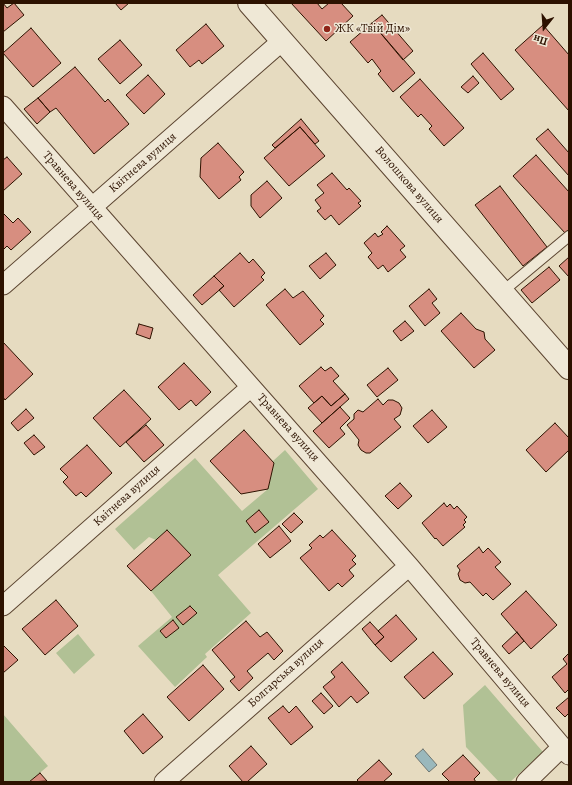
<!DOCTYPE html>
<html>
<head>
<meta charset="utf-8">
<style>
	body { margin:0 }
	#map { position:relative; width:572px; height:785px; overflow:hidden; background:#e6dbc0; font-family:Alegreya,serif }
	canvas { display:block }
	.frame { position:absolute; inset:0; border:4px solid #2d1200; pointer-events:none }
	.north { position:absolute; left:524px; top:8px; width:40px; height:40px; -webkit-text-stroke:3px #efe8d6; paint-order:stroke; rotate:197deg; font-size:11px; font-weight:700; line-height:16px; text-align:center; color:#2d1200 }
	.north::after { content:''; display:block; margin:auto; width:14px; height:18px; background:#2d1200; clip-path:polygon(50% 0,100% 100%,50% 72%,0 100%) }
</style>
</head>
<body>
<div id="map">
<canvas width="572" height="785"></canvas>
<div class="frame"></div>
<div class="north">Пн</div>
</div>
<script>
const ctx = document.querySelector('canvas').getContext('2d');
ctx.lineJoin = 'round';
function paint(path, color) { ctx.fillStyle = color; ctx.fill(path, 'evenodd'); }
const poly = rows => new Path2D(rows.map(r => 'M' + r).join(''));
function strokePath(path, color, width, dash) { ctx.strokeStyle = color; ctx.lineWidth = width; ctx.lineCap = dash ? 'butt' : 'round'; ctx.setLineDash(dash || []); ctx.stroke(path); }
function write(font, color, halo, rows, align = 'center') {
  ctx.font = font + ' Alegreya,serif'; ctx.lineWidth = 3; ctx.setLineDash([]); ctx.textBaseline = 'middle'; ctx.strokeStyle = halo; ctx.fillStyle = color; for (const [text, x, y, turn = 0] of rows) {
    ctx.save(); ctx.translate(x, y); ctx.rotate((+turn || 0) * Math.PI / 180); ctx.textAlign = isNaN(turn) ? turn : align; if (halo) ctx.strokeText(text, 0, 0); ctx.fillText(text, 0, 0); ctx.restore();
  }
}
paint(poly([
	[285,450,318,489,218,575,251,613,205,654,207,657,175,687,138,646,172,617,151,591,190,555,167,530,156,540,149,537,134,550,115,529,195,458,242,511,268,489,274,463,273,461],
	[78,634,95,655,74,674,56,653],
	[485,685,543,752,510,782,499,782,466,747,463,705],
	[3,714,48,766,29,782,3,782]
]), '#b1c195');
const water = poly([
	[423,749,437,765,429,772,415,756,423,749]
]);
paint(water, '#9ab8bc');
strokePath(water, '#6e7671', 1);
const building = poly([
	[3,3,7,8,14,3,24,15,3,32,3,3],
	[115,3,129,3,121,10,115,3],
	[291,3,317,3,322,9,329,3,341,3,353,16,326,41,291,3],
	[382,15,413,51,403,60,372,23,382,15],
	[372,23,415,73,393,92,378,74,381,71,372,59,368,63,350,42,372,23],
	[206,24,224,46,202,64,199,60,190,67,176,50,206,24],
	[543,25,569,55,569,111,515,50,543,25],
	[31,28,61,63,33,87,3,53,31,28],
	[120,40,142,65,120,84,98,59,120,40],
	[483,53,514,89,501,100,471,64,483,53],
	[75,67,105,102,108,99,129,124,94,154,56,108,50,112,38,98,75,67],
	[148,75,165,94,144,114,126,95,148,75],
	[473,76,479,83,468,93,461,87,473,76],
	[420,79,464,128,444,146,429,129,432,126,421,114,418,117,400,97,420,79],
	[38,98,50,112,37,124,24,109,38,98],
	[301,119,319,141,315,144,300,127,275,148,272,145,301,119],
	[300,127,325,156,289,186,264,158,300,127],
	[548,129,569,153,569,176,536,139,548,129],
	[218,143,244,172,239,177,241,180,219,199,200,177,201,158,218,143],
	[536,155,569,192,569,229,565,233,513,176,536,155],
	[7,157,22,174,3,191,3,160,7,157],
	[332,173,347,190,349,188,361,201,358,203,361,206,339,225,331,215,325,220,317,211,321,208,315,200,324,193,317,185,332,173],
	[267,181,282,198,260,218,251,206,251,195,267,181],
	[500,186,547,247,523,266,475,205,500,186],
	[3,213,13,223,18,218,31,232,11,250,7,246,3,250,3,213],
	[387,226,405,246,400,250,406,257,388,272,383,265,378,269,368,257,372,253,364,243,375,233,378,237,383,234,381,232,387,226],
	[240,253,249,263,253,259,265,273,261,277,264,280,234,307,219,290,224,286,214,276,240,253],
	[326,253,336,265,320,279,309,266,326,253],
	[569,257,569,277,559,266,569,257],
	[549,267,560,280,532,303,521,290,549,267],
	[214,276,224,286,202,305,193,295,214,276],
	[285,289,293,298,303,291,324,316,320,320,324,324,300,345,266,305,285,289],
	[429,289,437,299,432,303,440,313,425,326,409,306,429,289],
	[461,313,476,329,484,332,485,339,495,350,474,368,441,331,461,313],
	[405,321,414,331,401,341,393,331,405,321],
	[139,324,153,328,150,339,136,334,139,324],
	[3,342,33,374,5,400,3,397,3,342],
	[184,363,211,392,196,406,191,400,179,410,158,387,184,363],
	[321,367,325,371,331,367,339,376,333,381,345,394,331,406,322,396,314,403,299,386,321,367],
	[388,368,398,380,377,397,367,385,388,368],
	[124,390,151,419,120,447,93,418,124,390],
	[345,394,349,399,322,423,308,408,322,396,331,406,345,394],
	[378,399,383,405,388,400,393,400,399,403,402,408,400,415,394,419,401,427,370,453,366,453,361,450,358,445,359,440,347,425,354,419,354,414,358,410,363,412,378,399],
	[340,407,350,418,340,428,345,434,329,448,313,431,340,407],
	[26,409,34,418,18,431,11,423,26,409],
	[432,410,447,427,428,443,413,426,432,410],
	[555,423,569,438,569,450,546,472,526,450,555,423],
	[146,425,164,445,144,462,126,442,146,425],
	[244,430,274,463,268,489,241,494,210,461,244,430],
	[34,435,45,447,34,455,24,443,34,435],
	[87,445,112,473,86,497,81,492,76,496,63,482,68,477,60,469,87,445],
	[400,483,412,496,398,509,385,496,400,483],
	[444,503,447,507,450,504,454,509,457,506,467,517,464,520,466,522,463,525,465,527,443,546,436,538,435,539,422,523,444,503],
	[259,510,269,522,255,533,246,521,259,510],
	[294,513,303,522,291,533,282,524,294,513],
	[279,526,291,541,270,558,258,544,279,526],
	[167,530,191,555,151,591,127,566,167,530],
	[332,530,356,556,352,560,356,564,349,570,354,576,342,587,338,583,329,591,300,558,312,548,309,545,320,535,323,538,332,530],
	[479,547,483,553,488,548,501,562,495,567,511,584,493,600,486,593,483,596,470,582,465,583,460,580,458,574,460,570,457,566,479,547],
	[526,591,557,625,531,649,501,614,526,591],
	[56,600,78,626,45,655,22,629,56,600],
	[190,606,197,613,183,625,176,617,190,606],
	[396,615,417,639,391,662,375,645,384,637,378,631,396,615],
	[173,620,179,628,166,638,160,631,173,620],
	[246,621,260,637,267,632,283,651,274,660,268,653,247,671,253,678,239,691,230,681,235,677,212,650,246,621],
	[370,622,384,637,375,645,362,629,370,622],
	[517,632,524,641,509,654,502,646,517,632],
	[3,645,18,660,3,673,3,645],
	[433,652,453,674,424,699,404,677,433,652],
	[569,653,569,689,565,693,552,677,567,664,563,659,569,653],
	[342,662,369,693,357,703,351,696,339,707,323,687,335,677,331,672,342,662],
	[203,665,224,689,189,721,167,697,203,665],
	[321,693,333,706,324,714,312,701,321,693],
	[569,697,569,713,565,717,556,708,569,697],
	[283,706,289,713,296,706,313,727,291,745,268,718,283,706],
	[143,714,163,737,143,754,124,731,143,714],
	[251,746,267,764,247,782,243,782,229,766,251,746],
	[463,755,480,773,474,779,476,782,450,782,442,774,463,755],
	[379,760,392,774,383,782,359,782,357,780,379,760],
	[40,773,47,781,29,782,40,773]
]);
paint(building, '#d78e80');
strokePath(building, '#2d1200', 1);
const service = poly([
	[502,292,569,236]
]);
const minor = poly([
	[3,106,409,566,569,755],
	[3,285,282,41],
	[3,606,251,387],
	[164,782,409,566],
	[526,782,562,747]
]);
const tertiary = poly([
	[249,3,569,368]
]);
strokePath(service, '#5b4430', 12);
strokePath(minor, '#5b4430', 21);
strokePath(tertiary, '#5b4430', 24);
strokePath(service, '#efe8d6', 10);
strokePath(minor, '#efe8d6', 19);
strokePath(tertiary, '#efe8d6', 22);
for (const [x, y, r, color] of [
	[327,29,4,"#8f2418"]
]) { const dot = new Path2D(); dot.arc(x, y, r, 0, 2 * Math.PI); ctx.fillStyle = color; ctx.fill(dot); strokePath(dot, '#efe8d6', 1.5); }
write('12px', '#2d1200', '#efe8d6', [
	["ЖК «Твій Дім»",335,29]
], 'left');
write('12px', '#2d1200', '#efe8d6', [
	["Квітнева вулиця",143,163,-41],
	["Волошкова вулиця",409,185,49],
	["Травнева вулиця",73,186,49],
	["Травнева вулиця",288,428,48],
	["Квітнева вулиця",127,496,-42],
	["Болгарська вулиця",286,673,-42],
	["Травнева вулиця",500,673,50]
]);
</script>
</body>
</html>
